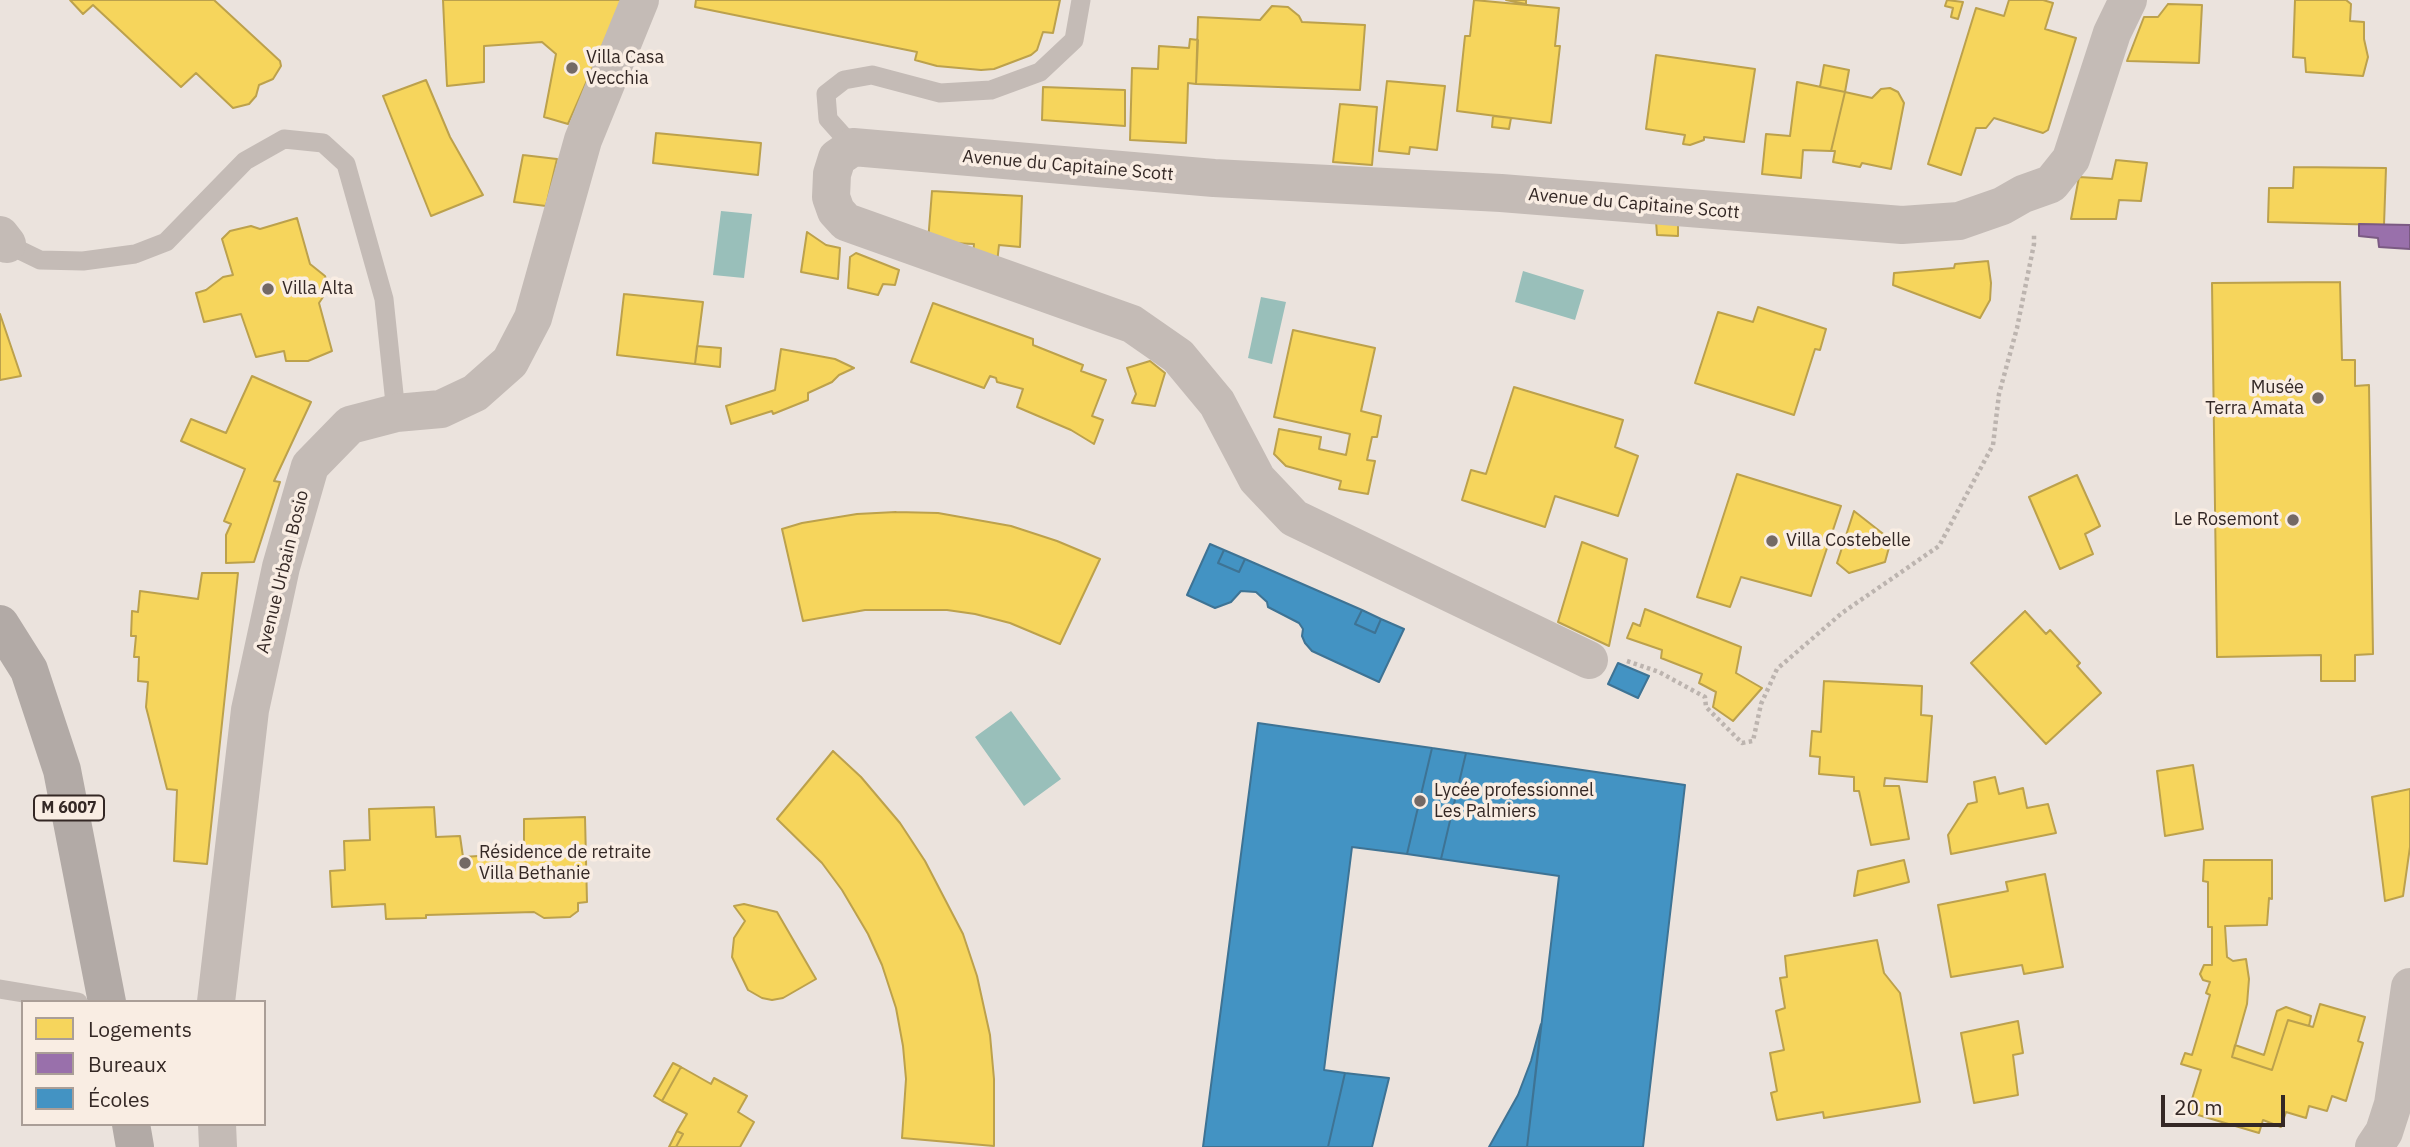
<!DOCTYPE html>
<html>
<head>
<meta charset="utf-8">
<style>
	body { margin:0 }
	#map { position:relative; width:2410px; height:1147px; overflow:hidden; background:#ebe3dd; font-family:"IBM Plex Sans",sans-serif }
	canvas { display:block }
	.legend { position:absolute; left:21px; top:1000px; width:245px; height:126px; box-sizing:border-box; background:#f9ede3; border:2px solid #aa9e97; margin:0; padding:9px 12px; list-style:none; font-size:21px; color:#342825 }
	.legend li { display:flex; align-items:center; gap:14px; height:35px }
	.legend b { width:35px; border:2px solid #aa9e97 }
	.scale { position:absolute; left:2161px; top:1095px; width:124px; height:32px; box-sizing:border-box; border:4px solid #342825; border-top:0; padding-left:9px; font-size:21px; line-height:24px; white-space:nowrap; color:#342825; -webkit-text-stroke:5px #f9ede3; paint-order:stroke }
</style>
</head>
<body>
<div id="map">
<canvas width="2410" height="1147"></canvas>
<ul class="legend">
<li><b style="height:19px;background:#f6d55c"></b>Logements</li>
<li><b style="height:19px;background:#9970ab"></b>Bureaux</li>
<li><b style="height:19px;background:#4393c3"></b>Écoles</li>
</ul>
<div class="scale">20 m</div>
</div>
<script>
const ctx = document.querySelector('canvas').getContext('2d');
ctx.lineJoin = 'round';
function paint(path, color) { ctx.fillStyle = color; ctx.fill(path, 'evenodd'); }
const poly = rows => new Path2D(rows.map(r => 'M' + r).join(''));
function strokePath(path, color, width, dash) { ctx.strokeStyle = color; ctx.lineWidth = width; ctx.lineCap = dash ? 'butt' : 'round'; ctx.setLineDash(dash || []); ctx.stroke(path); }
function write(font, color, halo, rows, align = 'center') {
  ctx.font = font + ' "IBM Plex Sans",sans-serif'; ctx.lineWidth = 7; ctx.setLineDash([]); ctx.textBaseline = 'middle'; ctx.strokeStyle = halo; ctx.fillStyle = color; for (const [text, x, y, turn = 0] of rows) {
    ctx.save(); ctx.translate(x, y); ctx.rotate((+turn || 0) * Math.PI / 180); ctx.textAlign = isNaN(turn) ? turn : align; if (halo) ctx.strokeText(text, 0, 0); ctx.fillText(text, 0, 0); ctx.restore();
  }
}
paint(poly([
	[721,211,752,214,744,278,713,275],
	[1523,271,1584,290,1575,320,1515,302],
	[1261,297,1286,302,1272,364,1248,358],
	[1011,711,1061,779,1024,806,975,737]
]), '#99bfba');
const homes = poly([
	[70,0,214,0,280,61,281,66,273,79,259,85,256,96,249,104,233,108,196,73,181,87,93,5,83,14,70,0],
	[443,0,621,0,622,1,568,124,544,117,556,54,542,42,484,46,484,82,447,86,443,0],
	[696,0,1060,0,1053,33,1043,32,1037,50,1031,55,994,69,981,70,937,66,915,60,917,52,695,7,696,0],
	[1474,0,1559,8,1555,46,1560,46,1551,123,1457,111,1465,36,1470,36,1474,0],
	[1506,0,1526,0,1526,4,1506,0],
	[1947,0,1963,2,1958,19,1951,17,1953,8,1945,6,1947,0],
	[2009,0,2043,0,2053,3,2045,29,2076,38,2048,130,2043,133,1994,118,1986,128,1976,128,1961,175,1928,164,1976,8,2004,16,2009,0],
	[2295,0,2346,0,2351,4,2350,21,2364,22,2364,39,2368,57,2363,76,2306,72,2305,58,2293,57,2295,0],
	[2168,4,2202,5,2199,63,2127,61,2144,17,2158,17,2168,4],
	[1272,6,1288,7,1299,16,1302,22,1365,25,1360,90,1196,84,1198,17,1260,20,1272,6],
	[1190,39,1198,40,1196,84,1188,83,1186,143,1130,140,1132,68,1158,69,1159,46,1189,48,1190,39],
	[1656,55,1755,69,1744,142,1704,137,1704,140,1690,145,1683,144,1685,135,1646,129,1656,55],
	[1824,65,1849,70,1845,92,1820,87,1824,65],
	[426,80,450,137,483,195,431,216,383,96,426,80],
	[1387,81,1445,86,1437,150,1410,147,1409,154,1379,151,1387,81],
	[1797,82,1845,92,1831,151,1803,150,1801,178,1762,174,1766,134,1790,136,1797,82],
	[1043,87,1125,90,1125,126,1042,120,1043,87],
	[1890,88,1898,92,1904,103,1891,169,1862,163,1860,167,1833,162,1835,151,1831,151,1845,92,1872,98,1881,89,1890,88],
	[1340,104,1377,107,1372,165,1333,162,1340,104],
	[1493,116,1511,118,1509,129,1492,127,1493,116],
	[656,133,761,143,758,175,653,163,656,133],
	[523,155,557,159,546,206,514,202,523,155],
	[2116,160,2147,163,2141,201,2119,200,2116,219,2071,219,2079,177,2112,179,2116,160],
	[2294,167,2386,168,2384,225,2268,222,2269,188,2293,188,2294,167],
	[932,191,1022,196,1020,247,999,245,997,263,973,256,974,244,928,242,932,191],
	[297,218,310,264,325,276,329,288,319,303,332,351,308,361,286,361,284,351,256,357,241,314,204,322,196,293,206,290,223,277,233,275,222,239,230,231,251,226,260,229,297,218],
	[1656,221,1678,223,1678,236,1657,235,1656,221],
	[807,232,826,245,840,248,838,279,801,272,807,232],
	[856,253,899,270,895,285,883,284,878,295,848,288,850,257,856,253],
	[1988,261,1991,283,1990,300,1980,318,1893,285,1894,273,1954,268,1955,264,1988,261],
	[2340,282,2342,360,2355,360,2355,386,2369,385,2373,654,2355,655,2355,681,2321,681,2321,655,2217,657,2212,283,2340,282],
	[624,294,703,302,695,364,617,355,624,294],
	[933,303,1033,339,1033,345,1083,365,1081,371,1106,380,1092,416,1103,420,1094,444,1071,430,1017,407,1023,389,997,382,996,378,990,376,984,388,911,362,933,303],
	[1758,307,1826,329,1820,350,1815,349,1794,415,1695,383,1718,312,1753,322,1758,307],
	[0,314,21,376,0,380,0,314],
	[1293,330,1375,348,1361,411,1381,416,1377,437,1372,437,1367,460,1375,461,1368,494,1339,489,1341,481,1286,466,1274,454,1279,429,1321,437,1319,449,1346,455,1350,434,1274,417,1293,330],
	[697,346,721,348,720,367,695,364,697,346],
	[781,349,835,359,854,368,839,375,832,382,808,393,808,400,773,414,772,411,731,424,726,406,775,390,781,349],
	[1150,361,1165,373,1155,406,1132,403,1136,394,1127,368,1150,361],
	[252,376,311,402,274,481,280,482,254,562,226,563,226,535,231,524,224,521,245,469,181,441,191,419,226,433,252,376],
	[1514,387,1623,420,1615,447,1638,456,1618,516,1555,496,1545,527,1462,500,1471,470,1486,474,1514,387],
	[1737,474,1841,506,1811,596,1741,577,1730,607,1697,597,1737,474],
	[2077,475,2100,526,2085,534,2093,554,2060,569,2029,497,2077,475],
	[1854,511,1891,540,1885,562,1849,573,1837,563,1854,511],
	[896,512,938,513,1011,526,1057,541,1100,559,1060,644,1010,623,975,614,947,610,865,610,803,621,782,529,802,523,857,514,896,512],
	[1582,542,1627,559,1609,646,1558,622,1582,542],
	[202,573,238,573,207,864,174,861,177,790,167,789,146,707,148,682,138,681,139,657,134,657,136,636,131,636,132,611,138,612,140,591,198,599,202,573],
	[1645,609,1741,647,1736,673,1762,688,1733,721,1713,707,1716,692,1699,683,1702,674,1661,658,1662,650,1627,638,1633,623,1640,626,1645,609],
	[2025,611,2046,634,2050,630,2080,663,2077,666,2101,693,2046,744,1971,663,2025,611],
	[1824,681,1922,686,1921,715,1932,716,1927,782,1885,778,1884,786,1899,786,1909,839,1871,845,1859,791,1854,791,1854,777,1819,774,1820,757,1810,756,1812,731,1821,732,1824,681],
	[833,751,861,777,900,823,925,861,963,934,977,976,990,1035,994,1079,994,1146,902,1138,906,1079,903,1046,896,1008,882,965,868,934,842,890,822,863,777,819,833,751],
	[2193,765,2203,829,2165,836,2157,771,2193,765],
	[1995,777,1999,794,2023,788,2027,808,2048,804,2056,833,1951,854,1948,835,1968,804,1977,802,1974,782,1995,777],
	[2410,789,2410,847,2403,896,2385,901,2372,797,2410,789],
	[434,807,436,837,460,836,463,857,524,853,524,819,585,817,587,902,578,903,578,911,570,917,544,918,534,912,426,915,426,918,386,919,385,904,332,907,330,871,345,870,344,841,370,840,369,809,434,807],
	[1904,860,1909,882,1854,896,1858,871,1904,860],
	[2204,860,2272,860,2272,899,2269,898,2267,925,2225,926,2227,957,2233,961,2246,959,2249,979,2247,1004,2232,1057,2272,1070,2288,1020,2313,1027,2320,1004,2365,1017,2358,1041,2363,1043,2346,1101,2332,1096,2327,1111,2309,1106,2306,1118,2286,1112,2281,1127,2263,1120,2259,1133,2188,1112,2201,1070,2181,1064,2185,1053,2192,1055,2210,995,2206,993,2210,982,2203,980,2200,974,2204,965,2212,965,2212,927,2208,927,2208,882,2203,881,2204,860],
	[2045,874,2063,967,2024,974,2022,965,1951,977,1938,905,2008,891,2006,882,2045,874],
	[744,904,777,912,816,979,783,998,772,1000,762,998,748,990,732,957,734,938,745,921,734,906,744,904],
	[1877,940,1884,973,1900,993,1920,1102,1824,1118,1823,1112,1777,1120,1771,1093,1777,1091,1770,1053,1784,1050,1776,1011,1785,1008,1780,978,1787,977,1785,956,1877,940],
	[2286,1007,2311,1016,2309,1026,2288,1020,2272,1070,2232,1057,2235,1045,2264,1055,2277,1011,2286,1007],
	[2018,1021,2023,1053,2013,1055,2018,1095,1974,1103,1961,1033,2018,1021],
	[673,1063,681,1067,662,1101,654,1096,673,1063],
	[681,1067,711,1084,714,1078,747,1096,738,1112,754,1122,740,1147,676,1147,683,1134,677,1131,687,1114,662,1101,681,1067],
	[677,1131,683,1134,676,1147,669,1147,677,1131]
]);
paint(homes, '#f6d55c');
strokePath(homes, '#bca14c', 2);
const offices = poly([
	[2359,224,2410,225,2410,249,2379,247,2378,238,2359,236,2359,224]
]);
paint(offices, '#9970ab');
strokePath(offices, '#7b5a83', 2);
const schools = poly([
	[1210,544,1224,550,1218,563,1239,572,1245,559,1362,610,1355,624,1375,633,1381,619,1404,629,1379,682,1312,651,1305,643,1302,636,1303,629,1299,623,1268,607,1267,602,1256,592,1241,591,1231,602,1215,608,1187,595,1210,544],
	[1224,550,1245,559,1239,572,1218,563,1224,550],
	[1362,610,1381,619,1375,633,1355,624,1362,610],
	[1618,663,1649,676,1638,698,1608,684,1618,663],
	[1258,723,1432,748,1407,854,1352,847,1324,1070,1345,1073,1328,1147,1203,1147,1258,723],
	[1432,748,1466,753,1441,859,1407,854,1432,748],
	[1466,753,1685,785,1643,1147,1527,1147,1559,876,1441,859,1466,753],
	[1541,1024,1527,1147,1489,1147,1518,1095,1531,1061,1541,1024],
	[1345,1073,1389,1078,1372,1147,1328,1147,1345,1073]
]);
paint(schools, '#4393c3');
strokePath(schools, '#3e7394', 2);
strokePath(poly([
	[1627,661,1659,672,1705,697,1706,707,1742,743,1753,741,1761,704,1777,669,1842,613,1939,546,1993,445,1999,394,2017,328,2034,244,2034,234]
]), '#bcb4af', 4.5, [3.5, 3.5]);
strokePath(poly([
	[853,147,828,119,826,94,844,80,872,75,940,93,991,90,1040,72,1074,40,1081,0],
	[7,244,40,260,83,261,135,254,166,242,245,161,284,139,323,143,346,164,384,299,396,413],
	[0,989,78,1002]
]), '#c4bbb6', 19);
strokePath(poly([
	[0,235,7,244],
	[1589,660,1294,518,1257,479,1217,403,1178,356,1132,324,846,222,836,211,831,197,832,174,837,158,853,147,1214,178,1501,193,1902,225,1959,221,2002,206,2023,194,2051,184,2071,159,2112,33,2128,0],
	[216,1002,250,710,281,567,310,466,350,425,396,413,441,409,475,393,510,362,533,318,583,140,640,0],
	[217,1124,218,1147],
	[2374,1147,2384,1132,2393,1104,2410,987]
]), '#c4bbb6', 38);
strokePath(poly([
	[0,624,29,670,62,770,107,1002],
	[131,1124,135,1147]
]), '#b2aaa6', 38);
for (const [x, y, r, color] of [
	[572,68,7,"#746965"],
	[268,289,7,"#746965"],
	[2318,398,7,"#746965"],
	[2293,520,7,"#746965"],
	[1772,541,7,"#746965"],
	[1420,801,7,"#746965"],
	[465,863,7,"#746965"]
]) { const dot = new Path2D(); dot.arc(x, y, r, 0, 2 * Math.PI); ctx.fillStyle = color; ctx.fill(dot); strokePath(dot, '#f9ede3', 2.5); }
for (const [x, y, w] of [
	[69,808,70]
]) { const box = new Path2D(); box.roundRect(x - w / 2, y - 12.5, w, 25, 5); ctx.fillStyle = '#f9ede3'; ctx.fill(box); strokePath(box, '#342825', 2); }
write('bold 16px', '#342825', null, [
	["M 6007",69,808]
]);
write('18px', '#342825', '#f9ede3', [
	["Villa Casa",586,58],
	["Vecchia",586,79],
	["Villa Alta",282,289],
	["Musée",2304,388,"right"],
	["Terra Amata",2304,409,"right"],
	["Le Rosemont",2279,520,"right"],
	["Villa Costebelle",1786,541],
	["Lycée professionnel",1434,791],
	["Les Palmiers",1434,812],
	["Résidence de retraite",479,853],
	["Villa Bethanie",479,874]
], 'left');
write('18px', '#342825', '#f9ede3', [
	["Avenue du Capitaine Scott",1068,166,5],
	["Avenue du Capitaine Scott",1634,204,5],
	["Avenue Urbain Bosio",283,572,-76]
]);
</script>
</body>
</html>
